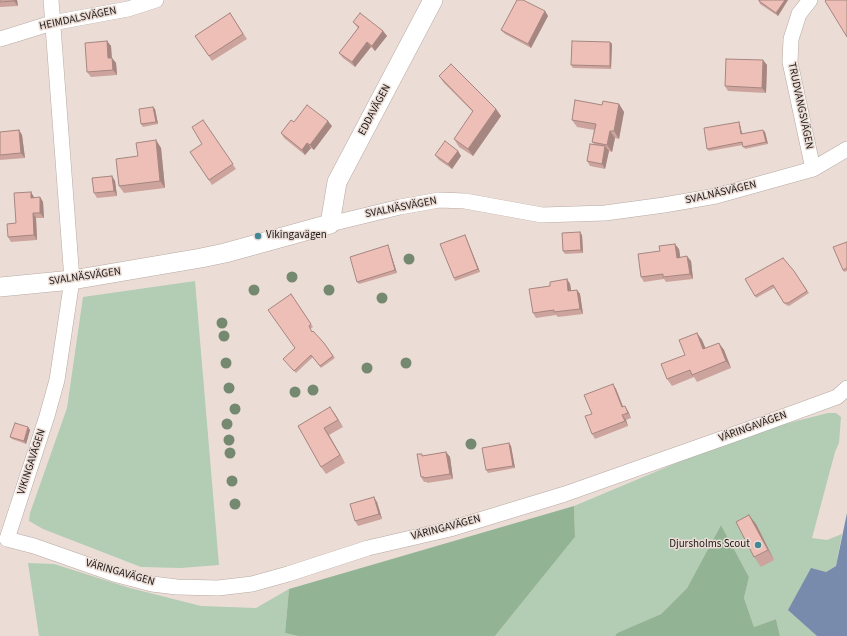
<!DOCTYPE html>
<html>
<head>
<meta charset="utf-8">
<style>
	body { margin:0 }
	canvas { display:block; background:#ebddd6 }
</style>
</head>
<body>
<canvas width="847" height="636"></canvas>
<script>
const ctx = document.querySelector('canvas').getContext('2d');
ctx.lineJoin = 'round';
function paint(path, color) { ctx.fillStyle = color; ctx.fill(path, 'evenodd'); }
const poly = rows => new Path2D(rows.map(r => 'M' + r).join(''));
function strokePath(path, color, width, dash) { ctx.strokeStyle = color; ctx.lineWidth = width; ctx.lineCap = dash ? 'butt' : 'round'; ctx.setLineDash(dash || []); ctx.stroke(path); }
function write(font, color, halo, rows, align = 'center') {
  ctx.font = font + ' "Source Sans 3",sans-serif'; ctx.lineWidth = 3; ctx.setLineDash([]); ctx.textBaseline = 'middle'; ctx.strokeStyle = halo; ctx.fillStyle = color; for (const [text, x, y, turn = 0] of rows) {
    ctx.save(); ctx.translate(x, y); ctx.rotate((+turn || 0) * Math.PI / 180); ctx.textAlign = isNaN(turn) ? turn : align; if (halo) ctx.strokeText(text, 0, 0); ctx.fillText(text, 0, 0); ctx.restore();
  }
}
paint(poly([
	[195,281,219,565,181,568,141,567,43,529,29,521,30,513,67,408,83,297],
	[828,413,836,413,841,417,839,443,835,452,812,538,827,540,842,534,836,566,826,572,813,632,817,636,780,636,776,619,754,627,744,598,749,577,721,525,687,588,661,614,617,633,615,636,495,636,575,537,574,506,717,446,773,427],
	[28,563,54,564,130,588,201,606,256,608,289,589,285,633,298,636,39,636]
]), '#b2cdb3');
paint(poly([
	[574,506,575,537,495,636,298,636,285,633,289,589],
	[721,525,749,577,744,598,754,627,776,619,780,636,615,636,617,633,661,614,687,588]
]), '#93b395');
paint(poly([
	[847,513,847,636,817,636,788,610,811,568,826,572,836,566]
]), '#798bac');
const minor = poly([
	[810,0,799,14,791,39,790,62,813,169],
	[0,39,52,23,128,9,156,0],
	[330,224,400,207,439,200,465,201,542,215,605,213,664,205,716,196,813,169,847,149],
	[7,539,34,546,114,574,152,584,177,587,218,588,252,584,288,574,368,548,450,529,565,494,749,429,837,397,847,388],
	[7,539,47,416,57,380,72,280,51,0]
]);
const tertiary = poly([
	[0,287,72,280,201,258,225,253,330,224,337,182,433,0]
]);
strokePath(minor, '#b7a9a3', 16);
strokePath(tertiary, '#b7a9a3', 20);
strokePath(minor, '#fff', 15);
strokePath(tertiary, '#fff', 19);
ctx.fillStyle = '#758970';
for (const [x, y] of [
	[409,259],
	[292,277],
	[254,290],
	[329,290],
	[382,298],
	[222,323],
	[224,336],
	[226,363],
	[406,363],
	[367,368],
	[229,388],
	[313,390],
	[295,392],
	[235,409],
	[227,424],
	[229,440],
	[471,444],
	[230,453],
	[232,481],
	[235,504]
]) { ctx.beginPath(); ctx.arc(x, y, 5.5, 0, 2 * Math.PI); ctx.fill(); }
paint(poly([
	[0,0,17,0,18,6,0,7],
	[788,0,778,16,760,4,759,1],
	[545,11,548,16,531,48,505,34,501,30],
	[230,13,247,39,212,61,195,36],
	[353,22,383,31,387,36,375,51,371,47,355,67,343,58,339,53,358,28],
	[107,41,111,46,112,58,116,63,117,75,91,77,87,72],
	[610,42,612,44,611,69,573,68,571,65],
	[763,60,767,65,766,93,728,91,725,86],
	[439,76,496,109,501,116,473,156,459,147,454,139,473,112,444,83],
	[619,104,624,112,619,139,615,138,612,152,609,151,605,169,590,166,587,161,594,144,592,142,594,130,577,127,572,120,602,105],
	[155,109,158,124,143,127,141,124],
	[203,120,236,169,212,185,190,152,202,144],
	[294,122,332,126,314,150,311,148,305,155,284,138,281,133],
	[739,122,740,125,742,134,765,132,768,144,745,149,743,145,709,151,707,149],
	[19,130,22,135,25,158,0,160,0,132],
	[156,140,161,148,165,188,124,193,119,186,138,156],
	[458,151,461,156,452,169,439,160,435,155],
	[112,176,115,181,117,196,97,198,94,193],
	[34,197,34,198,40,197,43,202,44,218,36,218,37,240,11,242,8,237],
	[465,235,466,237,480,272,455,281,454,278],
	[582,235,583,253,565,254,563,251],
	[847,242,847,271,844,272,843,270],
	[389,248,397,273,359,284,357,282],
	[679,249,680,257,691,261,693,279,666,282,664,279,644,282,641,277],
	[794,271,809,293,789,306,786,305,774,288,756,298,755,296],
	[567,279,570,284,571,290,577,290,580,294,583,314,558,317,556,315,536,318,533,313,550,286],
	[291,294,313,327,310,329,312,332,324,343,335,358,321,368,313,357,296,373,283,359,295,348],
	[697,333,702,340,705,348,724,350,731,368,697,382,694,377,672,386,667,379,685,355],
	[613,384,616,389,623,406,628,411,631,418,626,420,628,426,595,439,592,434,592,414],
	[330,407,343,427,329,435,345,463,326,474,321,467,298,426],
	[28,427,30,430,26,444,12,439,10,437],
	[509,443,511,446,515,468,488,473,486,470],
	[446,452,450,457,453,479,427,483,427,482,424,482,421,477,423,456],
	[377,502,382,519,358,526,355,521],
	[756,524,774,560,761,567,754,557]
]), '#cca49d');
paint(poly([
	[14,0,17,0,18,6,14,1],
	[785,0,788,0,778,16,776,13],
	[545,11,548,16,531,48,528,44],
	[383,31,387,36,375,51,372,46],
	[107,41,111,46,112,63,108,58],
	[367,42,371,47,355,67,352,62],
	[610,42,612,44,611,69,610,66],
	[112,58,116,63,117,75,113,70],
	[763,60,767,65,766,93,762,88],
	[619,104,624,112,619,139,614,131],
	[153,107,155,109,158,124,156,122],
	[496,109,501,116,473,156,468,149],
	[328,121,332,126,314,150,310,145],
	[739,122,740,125,743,137,741,134],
	[19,130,22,135,25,158,21,153],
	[763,130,765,132,768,144,766,142],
	[610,131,615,138,612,152,607,145],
	[156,140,161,148,165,188,160,181],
	[307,143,311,148,305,155,302,150],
	[605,146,609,151,605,169,602,164],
	[458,151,461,156,452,169,448,164],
	[112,176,115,181,117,196,114,191],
	[31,192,34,197,35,203,31,198],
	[40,197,43,202,44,218,40,213],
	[33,213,36,218,37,240,34,235],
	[580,232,582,235,583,253,581,250],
	[465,235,466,237,480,272,478,269],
	[675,244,679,249,681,262,677,258],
	[388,245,389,248,397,273,395,270],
	[687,256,691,261,693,279,690,274],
	[567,279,570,284,572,296,568,291],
	[577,290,580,294,583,314,580,309],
	[697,333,702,340,709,356,703,349],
	[719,343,724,350,731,368,726,361],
	[613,384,616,389,625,412,622,407],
	[625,406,628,411,631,418,628,413],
	[330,407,335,414,343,427,338,420],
	[622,415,626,420,628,426,625,421],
	[28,427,30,430,26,444,24,441],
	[324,428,329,435,345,463,340,455],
	[509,443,511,446,515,468,513,466],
	[446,452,450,457,453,479,450,474],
	[374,497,377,502,382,519,379,514],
	[749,515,756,524,774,560,768,550]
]), '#a68680');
const building = poly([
	[0,0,14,0,14,1,0,2,0,0],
	[517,0,523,0,545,11,528,44,501,30,517,0],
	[759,0,785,0,776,13,759,1,759,0],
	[826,0,847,0,847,37,825,1,826,0],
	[230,13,243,34,209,56,195,36,230,13],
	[360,13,383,31,372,46,367,42,352,62,339,53,359,27,353,22,360,13],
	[107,41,108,58,112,58,113,70,87,72,85,43,107,41],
	[572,41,610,42,610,66,571,65,572,41],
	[726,59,763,60,762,88,725,86,726,59],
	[451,64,496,109,468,149,454,139,473,111,439,76,451,64],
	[575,100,602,105,603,101,619,104,614,131,610,131,607,145,592,142,596,124,572,120,575,100],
	[307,105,328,121,310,145,307,143,302,150,281,133,291,120,294,122,307,105],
	[153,107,156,122,141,124,139,109,153,107],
	[203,120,233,164,209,180,190,152,202,144,192,127,203,120],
	[739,122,741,134,763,130,766,142,743,147,742,142,707,149,704,128,739,122],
	[19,130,21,153,0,155,0,132,19,130],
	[156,140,160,181,119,186,116,159,138,156,136,143,156,140],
	[445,141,458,151,448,164,435,155,445,141],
	[590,144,605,146,602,164,587,161,590,144],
	[112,176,114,191,94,193,92,178,112,176],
	[31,192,31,198,40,197,40,213,33,213,34,235,8,237,7,224,16,223,14,193,31,192],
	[580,232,581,250,563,251,562,233,580,232],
	[465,235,478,269,454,278,440,244,465,235],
	[847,242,847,268,843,270,833,247,847,242],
	[675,244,677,258,687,256,690,274,663,277,663,274,641,277,638,254,660,251,659,246,675,244],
	[388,245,395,270,357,282,350,257,388,245],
	[783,258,794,271,807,291,788,303,784,303,773,285,755,296,745,279,783,258],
	[567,279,568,291,577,290,580,309,554,312,554,310,533,313,529,289,550,286,550,282,567,279],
	[291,294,311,324,309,326,312,332,313,331,324,343,333,356,320,366,311,355,294,371,283,359,295,348,268,310,291,294],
	[697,333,703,349,719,343,726,361,692,375,690,370,667,379,661,364,685,355,679,340,697,333],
	[613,384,622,407,625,406,628,413,622,415,625,421,592,434,585,416,592,414,584,395,613,384],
	[330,407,338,420,324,428,340,455,321,467,298,426,330,407],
	[15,423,28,427,24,441,10,437,15,423],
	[509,443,513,466,486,470,482,448,509,443],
	[446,452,450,474,424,478,424,477,421,477,417,454,422,454,422,456,446,452],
	[374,497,379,514,355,521,350,504,374,497],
	[749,515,768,550,754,557,736,522,749,515]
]);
paint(building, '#edbfb7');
strokePath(building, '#a68680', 1);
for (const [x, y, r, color] of [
	[258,236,4,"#448896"],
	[758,545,4,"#448896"]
]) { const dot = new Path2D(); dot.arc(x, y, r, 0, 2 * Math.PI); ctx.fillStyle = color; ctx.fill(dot); strokePath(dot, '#ebddd6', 1.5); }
write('11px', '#1c1715', '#ebddd6', [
	["HEIMDALSVÄGEN",78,19,-12],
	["TRUDVANGSVÄGEN",800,106,78],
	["EDDAVÄGEN",375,110,-62],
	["SVALNÄSVÄGEN",721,193,-13],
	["SVALNÄSVÄGEN",401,208,-11],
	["SVALNÄSVÄGEN",85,277,-8],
	["VÄRINGAVÄGEN",753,427,-20],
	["VIKINGAVÄGEN",32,462,-72],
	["VÄRINGAVÄGEN",446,528,-15],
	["VÄRINGAVÄGEN",120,573,16]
]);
write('11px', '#1c1715', '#ebddd6', [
	["Vikingavägen",266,236],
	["Djursholms Scout",750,545,"right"]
], 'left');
</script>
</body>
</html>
